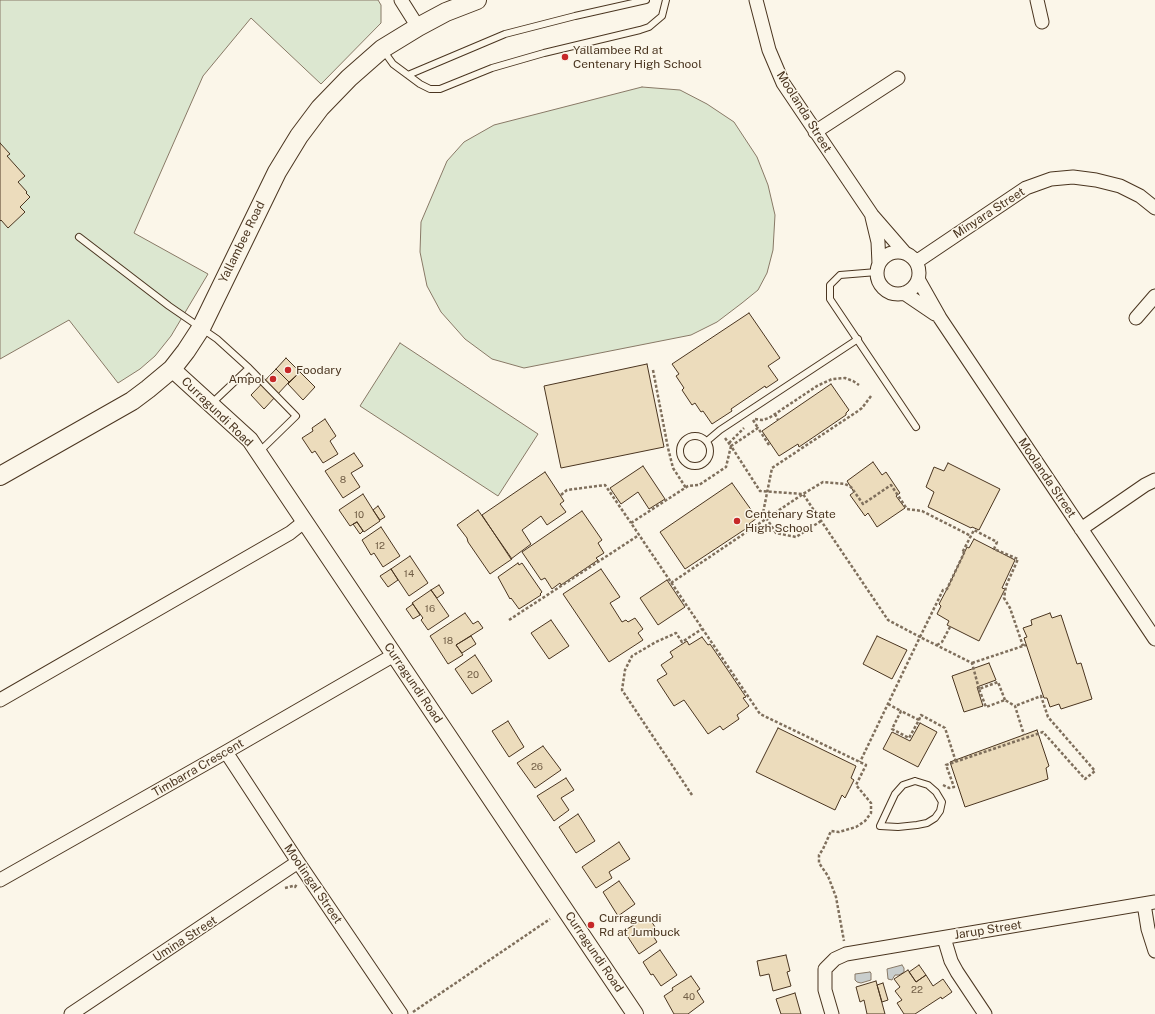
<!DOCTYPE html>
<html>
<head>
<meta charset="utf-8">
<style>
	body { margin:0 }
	canvas { display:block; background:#fbf6e9 }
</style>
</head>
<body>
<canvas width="1155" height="1014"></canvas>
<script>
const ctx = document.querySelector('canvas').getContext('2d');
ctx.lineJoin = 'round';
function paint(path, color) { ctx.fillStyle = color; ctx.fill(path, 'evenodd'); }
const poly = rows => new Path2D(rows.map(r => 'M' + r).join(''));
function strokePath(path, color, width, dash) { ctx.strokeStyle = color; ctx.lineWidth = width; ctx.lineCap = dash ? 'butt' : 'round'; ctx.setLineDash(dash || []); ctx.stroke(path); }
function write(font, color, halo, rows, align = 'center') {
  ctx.font = font + ' "Public Sans",sans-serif'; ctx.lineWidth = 3; ctx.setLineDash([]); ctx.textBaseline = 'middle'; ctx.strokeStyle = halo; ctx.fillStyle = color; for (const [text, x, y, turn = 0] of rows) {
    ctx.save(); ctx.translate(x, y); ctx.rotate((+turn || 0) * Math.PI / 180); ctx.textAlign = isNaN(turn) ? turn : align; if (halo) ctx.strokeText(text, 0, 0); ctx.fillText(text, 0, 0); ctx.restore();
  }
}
const green = poly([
	[0,0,378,0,381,5,381,23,321,84,251,18,203,76,134,233,208,274,171,336,155,356,140,369,118,383,69,320,0,359,0,0],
	[642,87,680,90,707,104,734,122,757,157,768,185,775,215,773,250,767,273,758,290,742,303,717,322,691,335,524,368,492,359,465,339,441,312,427,286,420,252,421,222,447,161,464,142,494,125,642,87],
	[400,343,538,434,498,496,360,406,400,343]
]);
paint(green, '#dce7d0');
strokePath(green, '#887966', 1);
const water = poly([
	[902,965,904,968,904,972,899,975,895,975,892,980,888,979,887,969,902,965],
	[870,972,871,973,871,980,861,983,857,982,855,980,855,974,870,972]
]);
paint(water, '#c9cecd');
strokePath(water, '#887966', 1);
const building = poly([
	[0,143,10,154,7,156,25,176,18,182,27,192,26,193,30,197,20,207,25,212,8,228,1,220,0,221,0,143],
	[749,313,780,358,768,366,778,380,766,388,765,386,731,409,732,411,712,424,703,411,701,412,695,403,692,405,682,390,684,388,676,376,679,374,672,364,749,313],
	[286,358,300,372,289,382,276,369,286,358],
	[647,364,664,447,561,468,544,386,647,364],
	[276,369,289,382,264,409,251,395,276,369],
	[300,372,315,387,303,400,288,384,300,372],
	[831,384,849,410,846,413,846,415,799,447,798,444,779,456,762,431,831,384],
	[325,419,336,436,330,441,338,454,323,463,315,451,312,453,302,438,313,431,312,428,325,419],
	[354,453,363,466,351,473,360,487,343,498,325,471,354,453],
	[873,462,882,475,886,472,900,493,896,496,905,508,877,527,868,513,865,516,850,495,854,492,847,481,873,462],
	[948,463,1000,489,979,530,972,527,971,528,928,507,934,492,926,487,934,467,944,471,948,463],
	[643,466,665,499,649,509,638,492,621,504,610,488,643,466],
	[545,472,564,501,560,504,566,512,547,525,541,516,522,530,531,544,511,559,482,515,545,472],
	[732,483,757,518,749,524,750,526,685,569,660,532,732,483],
	[363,494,380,521,364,532,357,522,350,526,339,510,363,494],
	[378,506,385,517,380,520,373,510,378,506],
	[478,510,512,559,490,574,468,542,467,538,457,525,478,510],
	[582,511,602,540,598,543,604,553,596,558,598,560,561,585,560,583,552,589,545,578,541,580,522,552,582,511],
	[357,522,363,531,360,534,353,524,357,522],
	[381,527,400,556,383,567,374,553,371,555,362,540,381,527],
	[974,539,1015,560,1002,588,1005,589,979,641,947,625,949,621,937,614,941,606,939,604,947,589,967,547,969,548,974,539],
	[410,556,428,583,409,596,391,569,410,556],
	[518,563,519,565,522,563,542,592,540,594,541,595,519,609,511,598,510,599,498,577,518,563],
	[391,569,398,580,388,587,380,576,391,569],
	[601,569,620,597,610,603,622,622,626,620,628,622,635,618,643,629,638,633,643,640,609,662,563,594,601,569],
	[667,580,685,607,658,625,640,598,667,580],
	[439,585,444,593,437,598,431,590,439,585],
	[431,590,449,616,428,630,421,620,423,618,412,603,431,590],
	[413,604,420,615,413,619,406,609,413,604],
	[465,613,473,624,478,621,483,628,456,645,463,655,448,664,430,636,465,613],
	[1050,613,1052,618,1061,615,1077,664,1081,663,1092,699,1061,709,1059,704,1050,707,1047,698,1044,698,1024,638,1027,637,1023,628,1032,625,1031,620,1050,613],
	[551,620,569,646,549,659,531,633,551,620],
	[471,636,476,644,462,653,456,645,471,636],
	[877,636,907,650,892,679,863,664,877,636],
	[702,637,708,645,710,644,746,697,743,698,749,706,737,715,739,719,723,730,720,726,708,734,684,700,674,706,657,680,667,674,661,665,673,657,670,652,687,641,689,645,702,637],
	[475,655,492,681,472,694,455,669,475,655],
	[989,663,996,680,977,687,983,706,964,712,952,676,989,663],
	[508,721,524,747,509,757,492,731,508,721],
	[920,723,937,732,918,767,883,749,892,732,910,741,920,723],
	[778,728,856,766,851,778,854,780,845,798,842,795,835,810,756,772,778,728],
	[1037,730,1049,766,1046,768,1048,779,965,807,950,762,1037,730],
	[543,746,561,770,535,788,517,763,543,746],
	[566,778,574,790,561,798,569,810,554,821,537,796,566,778],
	[578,814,595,841,576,853,559,827,578,814],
	[619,842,630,859,609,872,612,878,596,888,582,867,619,842],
	[619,881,635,904,618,916,603,892,619,881],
	[648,916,655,927,650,931,657,942,639,954,624,931,648,916],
	[660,950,677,975,661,986,653,974,651,975,643,962,660,950],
	[786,955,790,971,787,972,791,986,773,991,769,974,760,976,757,961,786,955],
	[919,965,926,975,916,982,909,972,919,965],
	[908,970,916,982,926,975,933,986,943,979,952,992,942,999,941,997,915,1014,904,1014,897,1003,902,1000,895,991,900,987,894,979,908,970],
	[691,976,700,989,697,991,704,1002,688,1014,674,1014,664,996,673,990,672,988,691,976],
	[876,981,885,1014,867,1014,864,1000,860,1002,856,987,876,981],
	[883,983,888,1000,882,1002,877,985,883,983],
	[795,993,801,1014,781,1014,776,999,795,993]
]);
paint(building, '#ecdcbc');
strokePath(building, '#4a3520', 1);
const service = poly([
	[383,50,393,64,420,84,430,89,440,89,492,68,544,53,640,30,649,27,662,16,666,0],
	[408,75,505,34,575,16,646,0],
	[79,237,169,306,217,339,249,368,211,404],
	[877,272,840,275,830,285,830,299,916,427],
	[249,368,296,416,259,452],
	'680 451a15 15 0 1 1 30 0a15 15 0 1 1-30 0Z',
	[707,441,720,430,858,339],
	[915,781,928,785,936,792,942,802,940,811,935,818,927,823,917,825,898,827,880,826,895,794,903,785,915,781]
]);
const minor = poly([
	[401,0,418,27],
	[756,0,769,50,783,83,872,215,905,253],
	[1037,0,1042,22],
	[815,132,898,78],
	[872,217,878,242,879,264],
	'877 273a21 21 0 1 1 42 0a21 21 0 1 1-42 0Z',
	[916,262,1026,188,1051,179,1073,177,1096,180,1120,186,1140,196,1155,208],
	[918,279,940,318,1155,639],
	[904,293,935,314],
	[1136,318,1155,296],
	[1081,529,1145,485,1155,480],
	[0,700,290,533,305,521],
	[226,752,298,862,401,1014],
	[0,880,226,752,394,655],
	[1144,904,1148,929,1155,951],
	[944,938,951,961,957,972,985,1014],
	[71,1014,298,862],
	[832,1014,825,990,825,969,835,959,846,954,1155,902]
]);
const tertiary = poly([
	[172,369,250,440,635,1014]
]);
const secondary = poly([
	[0,476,132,401,148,389,172,369,186,351,201,328,277,172,299,136,320,108,349,78,382,49,418,27,446,12,477,0]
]);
strokePath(service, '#4a3520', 8);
strokePath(minor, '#4a3520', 15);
strokePath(tertiary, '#4a3520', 18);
strokePath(secondary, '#4a3520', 20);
strokePath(poly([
	[653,370,668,448,673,468,686,488],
	[775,414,778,420],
	[755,419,762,420,769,418,817,386,832,379,845,378,853,381,859,385],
	[753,420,758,428],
	[725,438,731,446,726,467,699,485,688,486,631,523,760,714,866,765,856,785,871,803,871,813,865,821,856,827,839,832,831,831,823,849,819,855,819,863,828,876,836,897,844,941],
	[729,443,744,428],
	[769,445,758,428,731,446,760,491,803,494,823,482,845,484,851,487,863,504,891,485,907,509,922,511,971,536],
	[561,495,567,490,605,485,631,523],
	[821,521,796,537,776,533,763,513,772,468,855,413,862,408,871,396],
	[671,583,803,494,888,620,920,637,860,762],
	[509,620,639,535],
	[937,645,942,642,950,627],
	[972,663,1026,645],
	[979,689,972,663,920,637,943,590,947,589,964,553,962,553,974,530,997,542,994,549,1018,559,1006,586,1004,598,1010,608,1023,646],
	[1005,700,998,682,979,689,986,707,1005,700,1015,706,1024,735],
	[888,704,901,711],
	[919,720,901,711,892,729,909,738,919,720,921,715,945,728,956,762],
	[943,785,949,788,954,787,946,765,1043,732,1085,779,1095,771,1048,717,1041,696,1015,706],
	[692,795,622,690,625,670,632,656,656,642,676,633,682,642,702,629],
	[285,888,293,886,295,887,297,884],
	[413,1012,550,919]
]), '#7f6f5c', 2.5, [3, 2]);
strokePath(service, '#fbf6e9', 6);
strokePath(minor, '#fbf6e9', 13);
strokePath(tertiary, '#fbf6e9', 16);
strokePath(secondary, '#fbf6e9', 18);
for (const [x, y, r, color] of [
	[565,57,4,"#c62828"],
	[288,370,4,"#c62828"],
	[273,379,4,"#c62828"],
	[737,521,4,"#c62828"],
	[591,925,4,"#c62828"]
]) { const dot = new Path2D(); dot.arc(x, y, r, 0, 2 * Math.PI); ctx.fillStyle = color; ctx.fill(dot); strokePath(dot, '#fbf6e9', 1.5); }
write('10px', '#725f47', null, [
	["8",343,480],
	["10",359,515],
	["12",380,546],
	["14",409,574],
	["16",430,609],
	["18",448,641],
	["20",473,675],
	["26",537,767],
	["22",917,990],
	["40",689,997]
]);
write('12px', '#4a3520', '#fbf6e9', [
	["Yallambee Rd at",573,50],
	["Centenary High School",573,64],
	["Foodary",296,370],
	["Ampol",265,379,"right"],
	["Centenary State",745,514],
	["High School",745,528],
	["Curragundi",599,918],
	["Rd at Jumbuck",599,932]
], 'left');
write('12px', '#4a3520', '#fbf6e9', [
	["Moolanda Street",804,112,58],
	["Minyara Street",989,213,-33],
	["Yallambee Road",242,242,-64],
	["Curragundi Road",217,412,44],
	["Moolanda Street",1047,478,56],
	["Curragundi Road",413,683,56],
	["Timbarra Crescent",198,768,-30],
	["Moolingal Street",313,884,56],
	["Jarup Street",988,930,-9],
	["Umina Street",185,939,-33],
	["Curragundi Road",594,952,56]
]);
</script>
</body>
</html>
